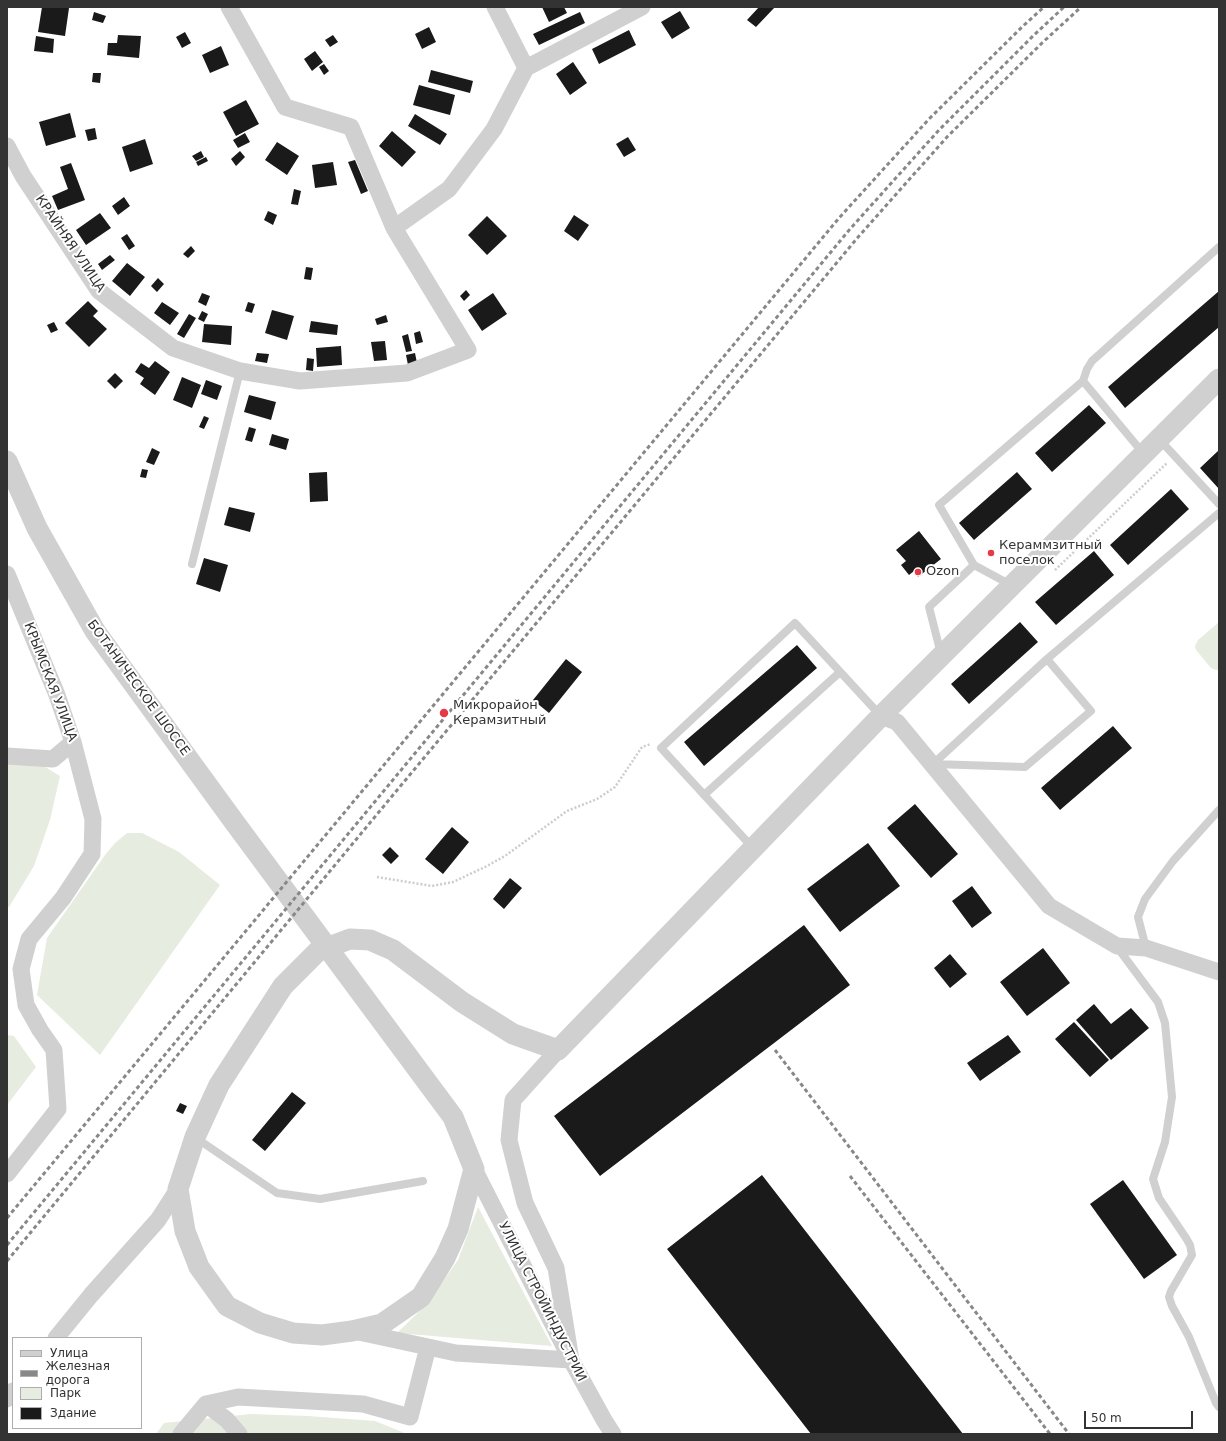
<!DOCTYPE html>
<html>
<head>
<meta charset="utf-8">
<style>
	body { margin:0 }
	#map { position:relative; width:1226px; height:1441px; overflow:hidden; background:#fff; font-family:"DejaVu Sans",sans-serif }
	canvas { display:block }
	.frame { position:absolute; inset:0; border:8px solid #333; pointer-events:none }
	.legend { position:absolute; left:12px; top:1337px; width:130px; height:92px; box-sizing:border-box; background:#fff; border:1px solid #adadad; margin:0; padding:5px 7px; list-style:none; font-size:12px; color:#333 }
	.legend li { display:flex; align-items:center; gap:8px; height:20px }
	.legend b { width:20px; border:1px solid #adadad }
	.scale { position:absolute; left:1084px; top:1411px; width:109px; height:18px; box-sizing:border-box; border:2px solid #333; border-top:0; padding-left:5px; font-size:12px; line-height:14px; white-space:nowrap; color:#333; -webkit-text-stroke:3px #fff; paint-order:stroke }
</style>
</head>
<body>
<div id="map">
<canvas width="1226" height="1441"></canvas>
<div class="frame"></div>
<ul class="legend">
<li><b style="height:5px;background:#d0d0d0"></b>Улица</li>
<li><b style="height:5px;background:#888"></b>Железная дорога</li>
<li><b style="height:11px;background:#e6ecdf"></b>Парк</li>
<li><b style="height:11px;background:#1a1a1a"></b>Здание</li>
</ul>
<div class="scale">50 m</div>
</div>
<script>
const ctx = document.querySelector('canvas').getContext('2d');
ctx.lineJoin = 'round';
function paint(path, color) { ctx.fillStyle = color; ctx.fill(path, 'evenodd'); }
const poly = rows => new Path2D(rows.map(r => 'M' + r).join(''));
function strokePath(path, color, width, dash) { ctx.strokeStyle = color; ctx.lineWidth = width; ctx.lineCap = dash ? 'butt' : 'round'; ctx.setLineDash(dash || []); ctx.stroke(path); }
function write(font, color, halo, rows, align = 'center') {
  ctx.font = font + ' "DejaVu Sans",sans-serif'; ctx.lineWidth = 4; ctx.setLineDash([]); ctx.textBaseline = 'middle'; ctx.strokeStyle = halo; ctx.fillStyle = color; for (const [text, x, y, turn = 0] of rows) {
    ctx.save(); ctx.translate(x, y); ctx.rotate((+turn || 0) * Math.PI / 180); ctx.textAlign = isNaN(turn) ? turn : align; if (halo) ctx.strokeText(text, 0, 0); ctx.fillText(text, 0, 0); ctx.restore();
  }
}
paint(poly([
	[1219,622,1219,670,1216,670,1211,668,1196,650,1195,646,1198,640],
	[7,764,42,765,60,776,50,820,34,866,9,907,7,907],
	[127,833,142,833,179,852,220,885,100,1055,37,995,47,938,105,855,115,843],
	[7,1035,14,1036,36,1067,7,1105],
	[478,1207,552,1346,397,1333,426,1305,458,1260],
	[251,1414,308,1416,375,1421,407,1434,156,1434,164,1423]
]), '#e6ecdf');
paint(poly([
	[42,7,69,8,65,36,38,32],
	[542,7,564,7,567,13,549,22],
	[759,7,775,7,756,27,747,20],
	[680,11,690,28,672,39,661,22],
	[94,12,106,16,103,23,92,20],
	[580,12,585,23,539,45,533,34],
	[429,27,436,42,422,49,415,34],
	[629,30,636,45,599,64,592,49],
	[185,32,191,43,182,48,176,37],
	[118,35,141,36,139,58,107,55,108,43,117,43],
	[333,35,338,42,330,47,325,40],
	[36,36,54,39,53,53,34,51],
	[221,46,229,65,210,73,202,55],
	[315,51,323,62,312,71,304,59],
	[573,62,587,83,570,95,556,74],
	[324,64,329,71,324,75,319,67],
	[431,70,473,81,470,93,428,82],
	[93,73,101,73,100,83,92,82],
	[419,85,455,95,450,115,413,105],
	[246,100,259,124,236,136,223,112],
	[70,113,76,137,46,146,39,122],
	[415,114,447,134,440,145,408,126],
	[95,128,97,139,88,141,85,130],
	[392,131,416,152,402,167,379,146],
	[245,133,250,142,238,148,233,140],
	[628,137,636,150,624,157,616,144],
	[145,139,153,164,130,172,122,147],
	[277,142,299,156,287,175,265,160],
	[201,151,204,157,196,161,192,156],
	[240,151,245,157,236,166,231,159],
	[206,157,208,161,198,166,196,162],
	[355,160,368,191,361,194,348,162],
	[333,162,337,185,315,188,312,165],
	[71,163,85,200,58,210,52,196,68,189,60,167],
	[294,189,301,191,298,205,291,204],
	[124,197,130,206,118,215,112,206],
	[268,211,277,215,273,225,264,220],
	[100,213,111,228,86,245,76,230],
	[574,215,589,225,578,241,564,231],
	[487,216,507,236,487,255,468,235],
	[127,234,135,246,129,250,121,238],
	[191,246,195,251,188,258,183,254],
	[110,255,115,260,102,270,98,264],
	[127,263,145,277,130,296,112,281],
	[306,267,313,268,311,280,304,279],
	[158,278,164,284,157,292,151,286],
	[466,290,470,295,464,301,460,296],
	[1219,291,1219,327,1125,408,1108,387],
	[202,293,210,296,206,306,198,302],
	[493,293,507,314,482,331,468,310],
	[88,301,98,311,93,316,107,329,89,347,65,323],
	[162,302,179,313,170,325,154,313],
	[248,302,255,304,252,313,245,311],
	[272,310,294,316,287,340,265,333],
	[202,311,208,314,204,322,198,319],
	[189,314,196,318,184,338,177,334],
	[386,315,388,322,377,325,375,319],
	[311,321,338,325,337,335,309,332],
	[54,322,58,330,51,333,47,325],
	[204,324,232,326,231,345,202,342],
	[420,331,423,342,416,344,414,333],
	[408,334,412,351,406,352,402,336],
	[385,341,387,360,374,361,371,342],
	[341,346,342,365,317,367,316,348],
	[257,353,269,354,267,363,255,361],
	[415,353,417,363,408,365,406,355],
	[307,358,314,359,313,371,306,370],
	[155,361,170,372,155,395,140,384,144,378,135,372,141,363,149,368],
	[115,373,123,381,115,389,107,381],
	[182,377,201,385,192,408,173,400],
	[206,380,222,386,217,400,201,394],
	[249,395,276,402,271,420,244,412],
	[1089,405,1106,423,1052,472,1035,453],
	[204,416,209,418,204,429,199,427],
	[249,427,256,429,252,442,245,440],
	[272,434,289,439,286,450,269,445],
	[152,448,160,452,154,465,146,462],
	[1219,450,1219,489,1200,468],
	[142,469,148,470,146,478,140,477],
	[327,472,328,501,310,502,309,473],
	[1017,472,1032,489,974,540,959,523],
	[1171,489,1189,509,1128,565,1110,545],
	[229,507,255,513,250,532,224,525],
	[919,531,941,559,918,577,914,571,909,575,901,565,906,561,896,550],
	[1094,551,1114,575,1056,625,1035,602],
	[204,558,228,565,220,592,196,584],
	[1020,622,1038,642,969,704,951,684],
	[797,645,817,668,704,766,684,742],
	[566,659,582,672,549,713,533,700],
	[1113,726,1132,748,1060,810,1041,788],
	[915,804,958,854,931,878,887,828],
	[452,827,469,842,443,874,425,859],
	[868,843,900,886,840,932,807,889],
	[390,847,399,856,391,864,382,855],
	[510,878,522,888,504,909,493,899],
	[972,886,992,913,972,928,952,901],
	[804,925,850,985,600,1176,554,1116],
	[1043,948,1070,983,1027,1016,1000,982],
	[950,954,967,974,950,988,934,968],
	[1094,1004,1111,1024,1131,1008,1149,1028,1111,1060,1076,1020],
	[1074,1022,1109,1060,1090,1077,1055,1039],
	[1008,1035,1021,1052,980,1081,967,1063],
	[292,1092,306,1103,265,1151,252,1140],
	[180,1103,187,1106,183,1114,176,1111],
	[762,1175,963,1434,811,1434,667,1249],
	[1123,1180,1177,1255,1144,1279,1090,1204]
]), '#1a1a1a');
strokePath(poly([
	[1055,570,1167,463],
	[377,877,432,886,453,882,485,867,505,856,567,811,597,799,615,787,642,747,651,744]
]), '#cdcdcd', 2.5, [2, 2]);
strokePath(poly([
	[1083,381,1087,369,1092,361,1219,247],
	[1159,439,1219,504],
	[192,564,240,371],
	[974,565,939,505,1083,381,1143,453],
	[941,654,929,607,974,565,1011,585],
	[933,764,1047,659,1219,513],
	[934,764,1025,767,1091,711,1047,659],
	[704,795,840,672],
	[753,848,661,748,795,623,880,715],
	[1117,947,1158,1002,1165,1023,1172,1097,1165,1142,1153,1179,1159,1198,1186,1238,1190,1245,1192,1255,1171,1291,1169,1297,1172,1306,1189,1337,1216,1403,1219,1407],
	[1146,948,1138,917,1145,899,1173,861,1219,810],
	[196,1138,277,1193,320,1199,423,1181]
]), '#d0d0d0', 8);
strokePath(poly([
	[526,68,642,7],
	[7,146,23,176,99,291,173,348,240,371,300,381,407,373,468,350,394,228,351,127,285,107,229,7],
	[394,228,449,189,494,129,526,68,495,7],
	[7,574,57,695,73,742,93,819,92,854,63,898,29,939,21,969,26,1005,40,1030,54,1050,58,1109,7,1174],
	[881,716,897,722,1049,906,1117,946,1146,948,1219,972],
	[7,756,53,759,73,742],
	[558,1050,513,1100,509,1140,525,1203,556,1268,571,1360],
	[474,1169,571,1360,604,1420,613,1434],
	[354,1331,456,1353,571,1360],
	[56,1338,91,1295,158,1220,178,1189],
	[7,1399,13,1391],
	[206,1404,227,1420,239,1434],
	[181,1434,206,1404,238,1397,363,1404,410,1417,428,1347]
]), '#d0d0d0', 17);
strokePath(poly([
	[7,461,37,528,95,631,235,823,355,985,453,1117,474,1169,458,1229,445,1258,421,1297,382,1324,352,1331,322,1335,293,1333,260,1323,227,1306,199,1267,185,1231,178,1189,195,1137,219,1085,283,986,318,951,350,939,370,940,393,950,462,1002,513,1034,558,1050,881,716,1219,379]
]), '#d0d0d0', 21);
strokePath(poly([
	[775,1050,1069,1434],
	[850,1176,1050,1434],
	[7,1218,839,218,929,119,1023,26,1044,7],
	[7,1245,850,229,939,130,1034,35,1064,7],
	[7,1261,393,795,859,236,947,137,1042,43,1081,7]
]), '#888', 3, [4, 3]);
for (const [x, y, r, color] of [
	[991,553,4,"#e63946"],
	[918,572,4,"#e63946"],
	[444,713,5,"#e63946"]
]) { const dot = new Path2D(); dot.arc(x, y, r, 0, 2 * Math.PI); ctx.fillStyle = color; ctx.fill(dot); strokePath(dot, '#fff', 1.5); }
write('13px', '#333', '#fff', [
	["КРАЙНЯЯ УЛИЦА",70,244,56],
	["КРЫМСКАЯ УЛИЦА",50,682,69],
	["БОТАНИЧЕСКОЕ ШОССЕ",138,688,54],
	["УЛИЦА СТРОЙИНДУСТРИИ",542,1302,63]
]);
write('13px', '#333', '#fff', [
	["Кераммзитный",999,546],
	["поселок",999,561],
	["Ozon",926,572],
	["Микрорайон",453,706],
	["Керамзитный",453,721]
], 'left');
</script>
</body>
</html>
